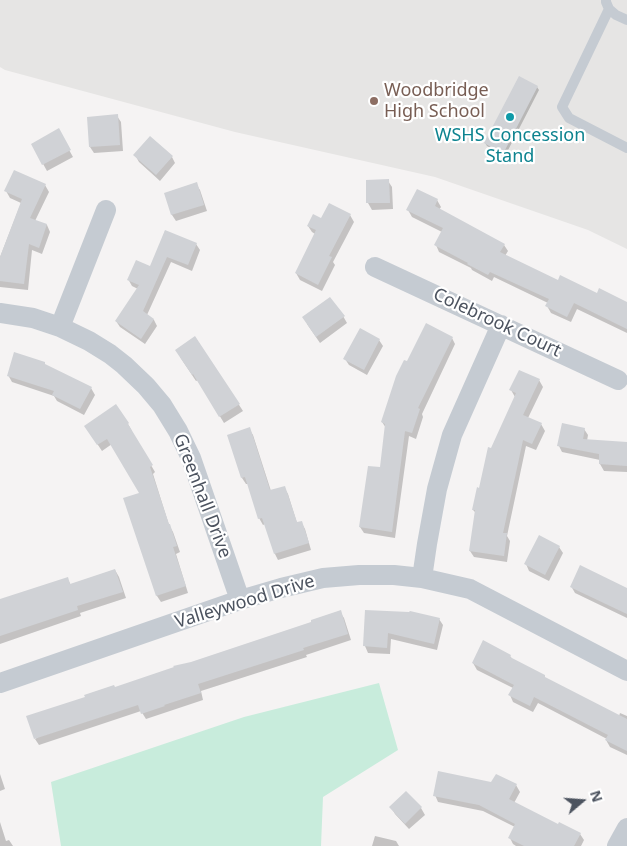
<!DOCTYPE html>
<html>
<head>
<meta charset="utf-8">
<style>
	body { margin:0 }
	#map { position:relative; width:627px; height:846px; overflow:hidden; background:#f5f3f3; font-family:"Noto Sans",sans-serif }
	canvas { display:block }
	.north { position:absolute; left:557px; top:776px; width:50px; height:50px; -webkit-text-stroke:4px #fff; paint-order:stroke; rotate:72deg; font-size:14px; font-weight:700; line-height:20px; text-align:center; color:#4c535f }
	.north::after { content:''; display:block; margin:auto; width:18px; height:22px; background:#4c535f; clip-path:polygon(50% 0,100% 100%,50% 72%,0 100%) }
</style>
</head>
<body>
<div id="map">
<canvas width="627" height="846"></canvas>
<div class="north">N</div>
</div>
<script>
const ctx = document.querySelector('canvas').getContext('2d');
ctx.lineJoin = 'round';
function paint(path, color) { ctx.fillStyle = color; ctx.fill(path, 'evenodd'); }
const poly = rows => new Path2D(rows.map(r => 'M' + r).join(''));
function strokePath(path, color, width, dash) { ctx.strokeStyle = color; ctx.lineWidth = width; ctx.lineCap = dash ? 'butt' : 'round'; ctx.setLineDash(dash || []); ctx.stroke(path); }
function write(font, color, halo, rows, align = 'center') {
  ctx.font = font + ' "Noto Sans",sans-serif'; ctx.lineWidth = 4.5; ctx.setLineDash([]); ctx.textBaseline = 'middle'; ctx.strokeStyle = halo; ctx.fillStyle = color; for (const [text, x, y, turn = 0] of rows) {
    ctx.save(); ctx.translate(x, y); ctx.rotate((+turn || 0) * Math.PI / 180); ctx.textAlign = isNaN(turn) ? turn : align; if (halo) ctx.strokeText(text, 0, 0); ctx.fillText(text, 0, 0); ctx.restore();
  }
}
paint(poly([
	[0,0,627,0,627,249,588,230,435,177,235,132,5,70,0,67]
]), '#e6e5e4');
paint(poly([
	[379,683,398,750,323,797,321,846,61,846,51,782,244,717]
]), '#c8ecdc');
paint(poly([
	[537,87,539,90,505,156,487,146,485,143],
	[117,116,121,122,123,151,94,153,90,147],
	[58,130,73,157,47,171,32,144],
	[135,155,172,157,175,163,160,181,139,162],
	[367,181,388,181,392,187,393,209,372,210,368,203],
	[196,184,200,190,207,211,176,221,172,215,166,194],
	[45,185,49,192,35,221,47,225,50,232,42,254,32,250,28,290,0,287,0,257,21,203,10,198,6,191],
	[437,200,441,207,439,210,504,245,508,251,505,256,559,282,597,295,627,303,627,333,577,309,571,322,551,313,547,306,548,303,494,277,492,281,472,270,471,268,439,252,436,245,442,232,412,217,408,210],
	[350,215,354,222,333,262,335,265,322,291,300,280,296,273,315,234,312,232,308,226,321,220],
	[165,231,196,244,200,250,192,271,171,262,147,315,154,320,157,326,145,344,120,327,116,321,138,289,132,286,128,279,151,268],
	[343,316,347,323,320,343,307,324],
	[195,337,243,411,224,423,198,380,196,381,180,357],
	[452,338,455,344,422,414,423,417,416,439,409,436,395,538,364,533,360,527,381,469,386,428,382,422,407,363],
	[379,340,383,346,367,375,349,365,345,359],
	[46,366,91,388,95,395,84,415,57,401,54,396,12,382,8,375],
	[539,380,543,387,528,418,541,424,545,431,536,450,526,446,507,536,510,541,507,562,474,557,470,551,476,513,473,510,492,450,515,397,511,390],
	[115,406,128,424,132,431,131,431,155,472,153,474,169,525,173,532,180,552,176,554,188,593,161,602,157,596,125,499,141,493,112,444,102,451,90,433],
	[249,429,253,435,271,491,284,487,288,494,297,523,301,522,305,529,311,550,278,560,275,554,265,524,263,525,259,518,248,484,246,484,242,478],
	[584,429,588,435,587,441,627,443,627,472,604,471,600,464,600,460,562,452,559,446],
	[559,547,563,553,549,581,529,571,526,564],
	[115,570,119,577,126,598,80,613,81,616,0,644,0,603,67,578,71,585],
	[571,586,627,589,627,618,575,593],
	[367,611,439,619,443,625,437,650,391,639,390,654,368,653,365,646],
	[340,612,344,618,351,640,306,655,307,657,201,691,203,700,146,719,141,711,39,745,35,739,114,688,267,639],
	[510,656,513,660,546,679,619,716,620,713,627,716,627,755,610,747,606,740,607,739,538,703,533,712,513,702,510,695,513,688,477,670,473,663],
	[0,774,5,789,0,791],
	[492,784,516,785,520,792,514,803,559,826,580,834,584,840,581,846,516,846,513,844,510,838,515,827,483,811,438,802,435,795],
	[406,793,421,808,425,815,409,829,395,814,391,807],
	[0,822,6,841,9,840,13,846,0,846],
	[375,836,396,841,399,846,372,846]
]), '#0003');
paint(poly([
	[519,76,538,86,503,154,484,143],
	[118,114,120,145,89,147,87,117],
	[59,128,71,150,42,165,31,144],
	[150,136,173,156,156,175,133,155],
	[14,170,46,184,30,218,47,224,39,248,29,244,24,284,0,281,0,257,22,199,4,191],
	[389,179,390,203,366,203,366,180],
	[197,182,204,205,171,215,164,193],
	[417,189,438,199,435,206,505,244,500,252,558,280,560,275,597,293,599,288,627,302,627,329,574,303,567,317,545,306,549,299,490,272,488,275,467,264,468,263,434,245,443,228,406,210],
	[329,203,351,214,329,256,332,257,318,285,295,273,316,230,307,226,313,214,321,218],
	[165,230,197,243,188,265,167,257,143,311,154,319,141,339,115,321,139,285,127,280,136,260,150,266],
	[330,297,345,316,316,337,302,317],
	[426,323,453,337,418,408,420,409,412,433,405,431,392,532,359,527,368,466,380,467,385,424,381,422,396,376,404,360,407,361],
	[360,328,380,339,364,370,343,359],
	[195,336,240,404,219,417,193,374,192,375,175,350],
	[14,352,45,362,45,364,92,387,80,409,52,395,54,391,7,376],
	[519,370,540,379,523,415,542,423,532,444,523,440,503,533,507,533,504,556,469,551,475,510,472,510,477,487,479,488,488,447,491,448,516,393,509,390],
	[116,404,129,423,128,424,153,465,150,467,169,524,170,524,177,546,173,547,186,586,156,596,123,498,139,493,107,439,97,445,84,426],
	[562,423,585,428,583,439,627,442,627,466,599,464,599,454,557,446],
	[250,427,270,490,285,486,297,522,302,521,309,543,274,554,262,518,258,519,245,477,241,478,227,435],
	[539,535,560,546,545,575,524,564],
	[580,565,627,588,627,614,570,587],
	[115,569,123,592,77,606,78,610,0,636,0,599,68,577,70,584],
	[341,610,348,634,303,648,304,650,198,684,201,693,164,705,165,706,141,714,138,705,34,739,26,716,85,697,84,695,114,685,115,687,174,667,173,666,191,662,311,622,311,620],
	[365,610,409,612,410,611,440,618,434,644,388,633,387,648,363,646],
	[483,640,511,655,510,657,545,675,545,677,627,719,627,751,605,740,608,735,534,697,530,706,508,695,514,685,472,663],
	[438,771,491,782,496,774,517,784,509,799,558,824,559,822,581,833,574,846,524,846,508,838,515,824,479,805,433,796],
	[406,791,422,807,405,824,389,807]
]), '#d0d2d6');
strokePath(poly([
	[606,0,606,2,609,9,616,15,627,20],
	[609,9,562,107,569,118,627,148]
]), '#c5cbd2', 10);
strokePath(poly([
	[375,267,618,380],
	[0,313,33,318,60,327,89,341,110,354,124,365,146,386,162,405,178,431,191,458,240,600],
	[60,327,106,210],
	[422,578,427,544,437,489,452,435,501,325],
	[0,683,240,600,281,588,323,578,359,575,394,575,422,578,470,589,627,671],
	[617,846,627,828]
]), '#c5cbd2', 20);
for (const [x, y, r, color] of [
	[374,101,5,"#8d6e63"],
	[510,117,5,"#0f9aa8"]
]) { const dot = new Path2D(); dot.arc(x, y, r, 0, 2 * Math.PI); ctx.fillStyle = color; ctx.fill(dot); strokePath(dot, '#fff', 2); }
write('18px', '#785e54', '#fff', [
	["Woodbridge",384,91],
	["High School",384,112]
], 'left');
write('18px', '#0d838f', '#fff', [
	["WSHS Concession",510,136],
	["Stand",510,157]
]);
write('18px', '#4c535f', '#fff', [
	["Colebrook Court",497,323,25],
	["Greenhall Drive",202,496,69],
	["Valleywood Drive",245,602,-17]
]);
</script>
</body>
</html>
